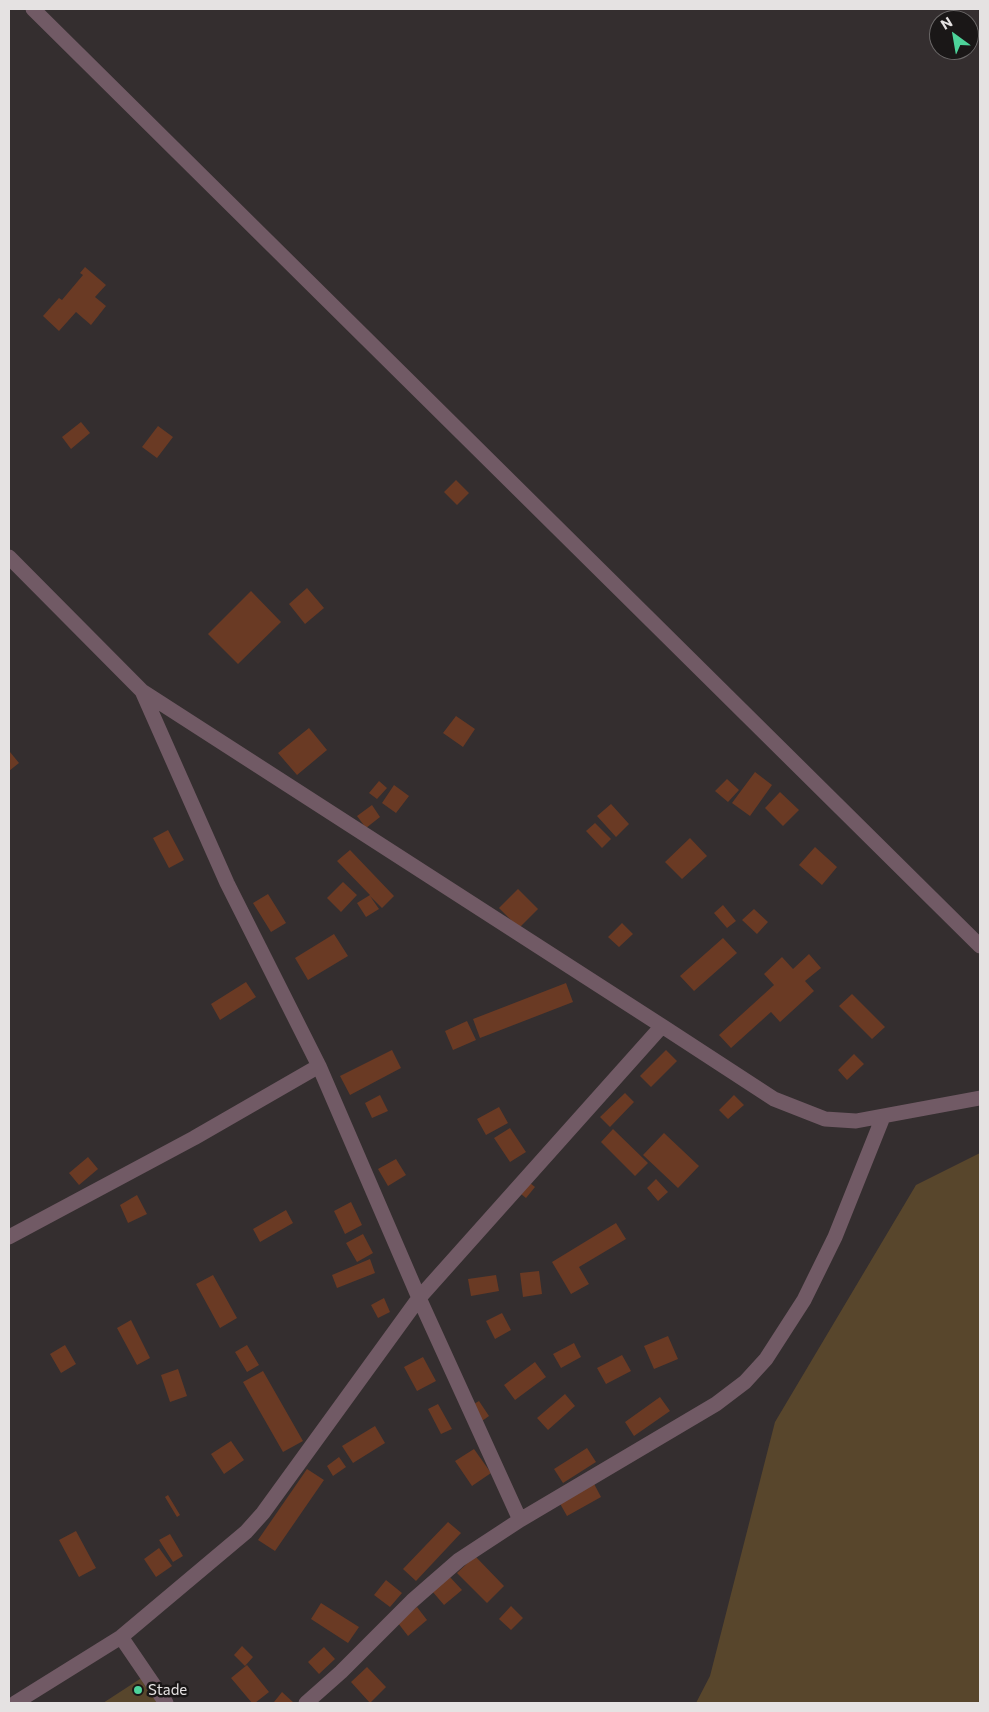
<!DOCTYPE html>
<html>
<head>
<meta charset="utf-8">
<style>
	body { margin:0 }
	#map { position:relative; width:989px; height:1712px; overflow:hidden; background:#342e2f; font-family:Commissioner,sans-serif }
	canvas { display:block }
	.frame { position:absolute; inset:0; border:10px solid #e5e2e2; pointer-events:none }
	.north { position:absolute; left:929px; top:10px; width:50px; height:50px; box-sizing:border-box; background:#1a1717; border:1px solid #6b6868; border-radius:50%; rotate:328deg; font-size:14px; font-weight:700; line-height:20px; text-align:center; color:#e5e2e2 }
	.north::after { content:''; display:block; margin:auto; width:18px; height:22px; background:#4dd39a; clip-path:polygon(50% 0,100% 100%,50% 72%,0 100%) }
</style>
</head>
<body>
<div id="map">
<canvas width="989" height="1712"></canvas>
<div class="frame"></div>
<div class="north">N</div>
</div>
<script>
const ctx = document.querySelector('canvas').getContext('2d');
ctx.lineJoin = 'round';
function paint(path, color) { ctx.fillStyle = color; ctx.fill(path, 'evenodd'); }
const poly = rows => new Path2D(rows.map(r => 'M' + r).join(''));
function strokePath(path, color, width, dash) { ctx.strokeStyle = color; ctx.lineWidth = width; ctx.lineCap = dash ? 'butt' : 'round'; ctx.setLineDash(dash || []); ctx.stroke(path); }
function write(font, color, halo, rows, align = 'center') {
  ctx.font = font + ' Commissioner,sans-serif'; ctx.lineWidth = 5; ctx.setLineDash([]); ctx.textBaseline = 'middle'; ctx.strokeStyle = halo; ctx.fillStyle = color; for (const [text, x, y, turn = 0] of rows) {
    ctx.save(); ctx.translate(x, y); ctx.rotate((+turn || 0) * Math.PI / 180); ctx.textAlign = isNaN(turn) ? turn : align; if (halo) ctx.strokeText(text, 0, 0); ctx.fillText(text, 0, 0); ctx.restore();
  }
}
paint(poly([
	[980,1153,980,1703,696,1703,710,1676,775,1422,916,1185],
	[143,1677,161,1703,103,1703]
]), '#58462c');
paint(poly([
	[85,267,106,285,95,297,106,306,91,325,76,312,59,331,43,316,59,298,62,300,83,275,80,273],
	[81,422,90,433,71,449,62,437],
	[158,426,173,437,157,458,142,447],
	[456,480,469,493,457,505,444,492],
	[307,588,324,608,305,624,289,604],
	[251,591,281,622,238,664,208,634],
	[456,716,475,729,463,747,443,733],
	[309,728,327,750,297,775,278,753],
	[10,752,19,763,9,771,9,753],
	[755,772,772,785,750,816,732,803],
	[727,779,739,790,728,802,715,791],
	[379,781,387,788,377,799,369,793],
	[394,785,409,796,396,813,382,803],
	[780,792,799,810,783,826,765,808],
	[611,804,629,824,616,837,597,816],
	[372,805,380,817,366,828,357,816],
	[595,823,611,839,602,848,586,831],
	[168,830,184,860,169,868,153,838],
	[690,838,707,856,682,879,665,862],
	[815,847,837,867,822,885,799,865],
	[350,850,394,896,382,908,370,896,379,909,366,917,357,903,370,895,337,861],
	[343,882,357,895,341,912,327,898],
	[518,889,538,909,519,928,499,908],
	[268,894,286,923,271,932,253,903],
	[723,905,736,921,727,928,714,913],
	[754,909,768,922,757,934,742,920],
	[622,923,633,934,619,947,608,937],
	[334,934,348,956,308,980,295,958],
	[723,938,737,953,694,991,680,976],
	[809,954,821,968,805,981,814,991,780,1022,771,1012,731,1048,719,1035,774,985,764,974,782,957,793,969],
	[246,982,256,997,220,1020,211,1004],
	[566,983,573,1002,480,1038,473,1019],
	[852,994,885,1027,872,1039,839,1006],
	[467,1021,476,1040,453,1050,445,1031],
	[392,1050,401,1068,350,1095,340,1076],
	[666,1050,677,1061,651,1087,640,1076],
	[854,1054,864,1064,847,1080,838,1070],
	[625,1093,634,1102,610,1127,600,1117],
	[380,1095,388,1111,372,1118,365,1103],
	[734,1095,744,1105,728,1119,719,1110],
	[499,1107,508,1123,486,1135,477,1119],
	[510,1128,526,1152,510,1162,494,1138],
	[613,1129,648,1163,635,1176,601,1142],
	[664,1133,699,1166,678,1188,643,1155],
	[88,1157,98,1169,79,1185,69,1173],
	[396,1159,406,1175,388,1186,378,1169],
	[656,1179,668,1192,658,1201,647,1188],
	[530,1183,535,1187,526,1198,521,1194],
	[137,1195,147,1214,128,1223,120,1205],
	[351,1202,362,1225,345,1234,334,1211],
	[286,1210,293,1223,260,1242,253,1229],
	[616,1223,626,1239,579,1267,589,1284,571,1294,552,1262],
	[363,1234,373,1253,357,1262,346,1243],
	[370,1259,375,1273,337,1288,332,1275],
	[539,1271,542,1294,523,1297,520,1273],
	[213,1275,237,1318,220,1328,196,1284],
	[496,1275,499,1291,471,1296,468,1279],
	[384,1298,390,1312,378,1318,371,1305],
	[502,1313,511,1330,495,1339,486,1321],
	[131,1320,150,1358,137,1365,117,1328],
	[668,1336,678,1359,654,1369,644,1346],
	[574,1343,581,1357,561,1368,553,1354],
	[65,1345,76,1364,61,1373,50,1354],
	[247,1345,259,1365,247,1372,235,1352],
	[622,1355,631,1371,606,1384,597,1368],
	[423,1357,436,1381,417,1391,404,1367],
	[535,1362,546,1377,515,1400,504,1385],
	[178,1369,187,1396,170,1402,161,1375],
	[263,1371,303,1441,283,1452,243,1382],
	[565,1394,575,1406,548,1430,537,1418],
	[660,1397,670,1411,634,1436,625,1422],
	[479,1401,489,1416,482,1421,472,1405],
	[438,1404,452,1429,441,1434,428,1409],
	[375,1426,385,1443,353,1463,342,1446],
	[231,1441,244,1460,224,1474,211,1454],
	[587,1448,596,1462,563,1483,554,1469],
	[474,1449,491,1473,472,1486,455,1461],
	[339,1457,346,1467,333,1476,327,1466],
	[307,1469,324,1480,275,1551,258,1540],
	[592,1480,601,1497,567,1516,558,1500],
	[168,1495,180,1515,177,1517,165,1497],
	[448,1522,461,1533,416,1581,403,1569],
	[76,1531,96,1568,79,1577,59,1540],
	[170,1534,183,1556,173,1562,159,1540],
	[159,1548,172,1566,156,1577,144,1559],
	[475,1556,504,1586,487,1603,457,1573],
	[449,1576,462,1590,444,1605,432,1591],
	[386,1580,402,1593,390,1607,374,1595],
	[321,1603,359,1627,348,1643,311,1619],
	[511,1606,523,1618,511,1630,499,1619],
	[417,1607,427,1620,408,1636,398,1623],
	[242,1646,253,1657,245,1666,234,1655],
	[324,1647,335,1659,319,1674,308,1662],
	[247,1665,269,1692,255,1703,252,1703,231,1678],
	[367,1667,386,1687,370,1703,351,1682],
	[282,1692,294,1703,274,1702]
]), '#6a3a24');
strokePath(poly([
	[33,9,980,946],
	[9,557,142,691,227,883,319,1066,419,1298,520,1520,459,1560,412,1601,341,1672,306,1703],
	[142,691,662,1026],
	[9,1237,194,1138,319,1066],
	[520,1520,716,1404,745,1382,766,1359,804,1300,835,1237,883,1117],
	[121,1637,166,1703],
	[15,1703,121,1637,246,1532,263,1513,419,1298,662,1026,774,1099,825,1119,856,1121,980,1098]
]), '#715a65', 15);
for (const [x, y, r, color] of [
	[138,1690,5,"#4dd39a"]
]) { const dot = new Path2D(); dot.arc(x, y, r, 0, 2 * Math.PI); ctx.fillStyle = color; ctx.fill(dot); strokePath(dot, '#1a1717', 2); }
write('15px', '#e5e2e2', '#1a1717', [
	["Stade",148,1690]
], 'left');
</script>
</body>
</html>
